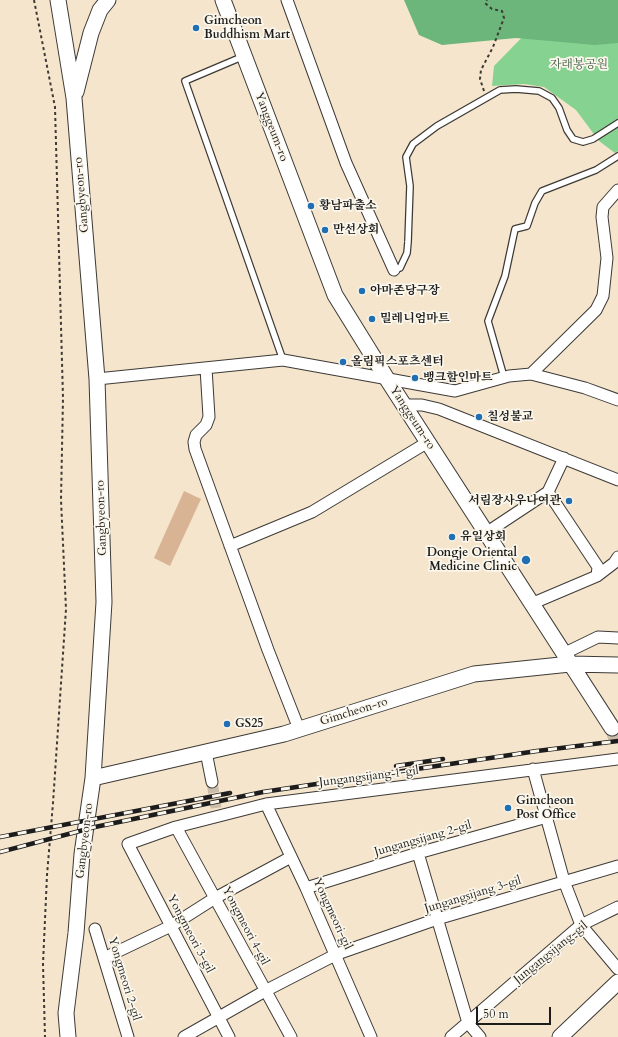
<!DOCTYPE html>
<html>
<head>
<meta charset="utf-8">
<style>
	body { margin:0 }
	#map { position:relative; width:618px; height:1037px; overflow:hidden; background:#f5e5cc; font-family:Cardo,serif }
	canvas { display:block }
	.scale { position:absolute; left:476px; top:1007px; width:75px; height:18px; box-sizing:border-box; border:2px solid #1c1c1c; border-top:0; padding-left:5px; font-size:12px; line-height:14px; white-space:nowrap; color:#1c1c1c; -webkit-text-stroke:3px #fbf7ec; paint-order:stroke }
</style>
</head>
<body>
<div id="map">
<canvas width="618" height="1037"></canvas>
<div class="scale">50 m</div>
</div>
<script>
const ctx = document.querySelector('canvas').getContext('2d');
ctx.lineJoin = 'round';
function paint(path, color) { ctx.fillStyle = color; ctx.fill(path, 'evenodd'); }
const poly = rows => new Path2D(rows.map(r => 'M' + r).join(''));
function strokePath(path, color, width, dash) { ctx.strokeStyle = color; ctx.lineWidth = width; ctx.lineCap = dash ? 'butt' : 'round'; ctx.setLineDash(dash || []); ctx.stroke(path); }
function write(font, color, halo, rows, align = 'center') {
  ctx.font = font + ' Cardo,"Noto Serif KR",serif'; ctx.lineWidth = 3.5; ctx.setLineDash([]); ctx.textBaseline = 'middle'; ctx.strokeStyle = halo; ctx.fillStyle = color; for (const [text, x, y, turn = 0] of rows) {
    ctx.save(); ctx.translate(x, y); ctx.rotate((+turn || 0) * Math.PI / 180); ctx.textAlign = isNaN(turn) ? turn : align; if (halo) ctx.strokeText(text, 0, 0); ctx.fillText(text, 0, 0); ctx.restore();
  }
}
paint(poly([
	[538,21,618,39,618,151,615,153,599,141,576,110,544,87,524,84,492,86,494,66]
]), '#86d391');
paint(poly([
	[404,0,618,0,618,43,595,45,516,38,442,45,419,35]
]), '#6cb57b');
paint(poly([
	[184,491,201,499,170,566,154,558]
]), '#d9b494');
strokePath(poly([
	[212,782,216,808]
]), '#cabda9', 11, [11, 5.5]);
strokePath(poly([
	[612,728,618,744]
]), '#cabda9', 15, [15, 8]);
const lane = poly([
	[244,56,185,81,283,360],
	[394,270,400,268,407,253,408,242,410,186,406,157,413,144,437,126,500,90,516,89,539,91,552,98,559,108,567,130,573,139,583,142,593,139,618,123],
	[504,377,488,321,505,276,515,229,527,226,535,203,542,191,596,170,618,156]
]);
const street = poly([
	[287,0,346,163,394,270],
	[206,368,209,417,206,425,196,435,194,442,195,449,268,650,299,729],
	[531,374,596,310,603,296,607,258,602,217,603,207,618,190],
	[97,379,283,360,455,391,509,376,531,374,585,388,618,400],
	[403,405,422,405,439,409,618,480],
	[548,492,598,567,597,576],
	[486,533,548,492,564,458],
	[230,546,312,512,428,442],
	[531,604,597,576,614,563,618,557],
	[563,654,598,637,618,638],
	[206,752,212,782],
	[533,769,564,881,581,925,618,969],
	[266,804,306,888,371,1037],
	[176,827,291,1037],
	[418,853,468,1023,480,1037],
	[306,888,418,853,547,817],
	[95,929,128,1037],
	[104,958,171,926,215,898,291,857],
	[184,1037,265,991,337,954,437,919,618,866],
	[229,1037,128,844,176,827,266,804,618,759],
	[451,1037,581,925,618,907]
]);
const secondary = poly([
	[58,0,74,98,97,379,104,602,93,778,82,854,76,933,66,1013,68,1037],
	[223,0,335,295,387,379,612,728],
	[76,92,91,33,100,10,108,0],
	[93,778,284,734,474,674,570,664,618,665],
	[560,1037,618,982]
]);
strokePath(lane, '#3d3a36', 8);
strokePath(street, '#3d3a36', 13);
strokePath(secondary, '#3d3a36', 17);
strokePath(poly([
	[34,0,55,107,63,398,61,500,66,609,53,803,47,875,43,964,45,1037],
	[484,91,480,79,481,70,493,47,504,18,502,11,492,9,485,3,487,0]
]), '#3d3a36', 2, [3, 3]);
strokePath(lane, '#fff', 5.5);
strokePath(street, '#fff', 11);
strokePath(secondary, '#fff', 15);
const rail = poly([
	[396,766,443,759],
	[0,837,230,793],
	[0,852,95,827,263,792,537,751,618,741]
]);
strokePath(rail, '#1c1c1c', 4.5);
strokePath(rail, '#fbf7ec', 3, [9]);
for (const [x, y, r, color] of [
	[196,28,4,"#1f6fb2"],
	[311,206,4,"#1f6fb2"],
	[325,230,4,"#1f6fb2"],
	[362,291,4,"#1f6fb2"],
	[372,319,4,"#1f6fb2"],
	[343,362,4,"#1f6fb2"],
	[415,378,4,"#1f6fb2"],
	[479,417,4,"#1f6fb2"],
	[569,501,4,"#1f6fb2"],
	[452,537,4,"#1f6fb2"],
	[526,560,5,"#1f6fb2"],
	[227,724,4,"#1f6fb2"],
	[508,808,4,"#1f6fb2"]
]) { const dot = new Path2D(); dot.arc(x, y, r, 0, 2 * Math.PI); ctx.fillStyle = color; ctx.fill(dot); strokePath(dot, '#fbf7ec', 1.5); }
write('bold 12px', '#1c1c1c', '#fbf7ec', [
	["Gimcheon",204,21],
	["Buddhism Mart",204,35],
	["황남파출소",319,206],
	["만선상회",333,230],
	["아마존당구장",370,291],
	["밀레니엄마트",380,319],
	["올림픽스포츠센터",351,362],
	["뱅크할인마트",423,378],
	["칠성불교",487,417],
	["서림장사우나여관",561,501,"right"],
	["유일상회",460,537],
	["Dongje Oriental",517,553,"right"],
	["Medicine Clinic",517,567,"right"],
	["GS25",235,724],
	["Gimcheon",516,801],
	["Post Office",516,815]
], 'left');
write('12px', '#415c45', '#fbf7ec', [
	["자래봉공원",579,65]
]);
write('12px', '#1c1c1c', '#fbf7ec', [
	["Yanggeum-ro",271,127,69],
	["Gangbyeon-ro",82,195,-95],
	["Yanggeum-ro",412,418,57],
	["Gangbyeon-ro",102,518,-92],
	["Gimcheon-ro",354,712,-17],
	["Jungangsijang 1-gil",369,777,-7],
	["Jungangsijang 2-gil",423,839,-16],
	["Gangbyeon-ro",85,841,-83],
	["Jungangsijang 3-gil",473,895,-17],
	["Yongmeori-gil",332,914,65],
	["Yongmeori 4-gil",245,926,62],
	["Yongmeori 3-gil",190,934,62],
	["Jungangsijang-gil",551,953,-39],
	["Yongmeori 2-gil",124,979,73]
]);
</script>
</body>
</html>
